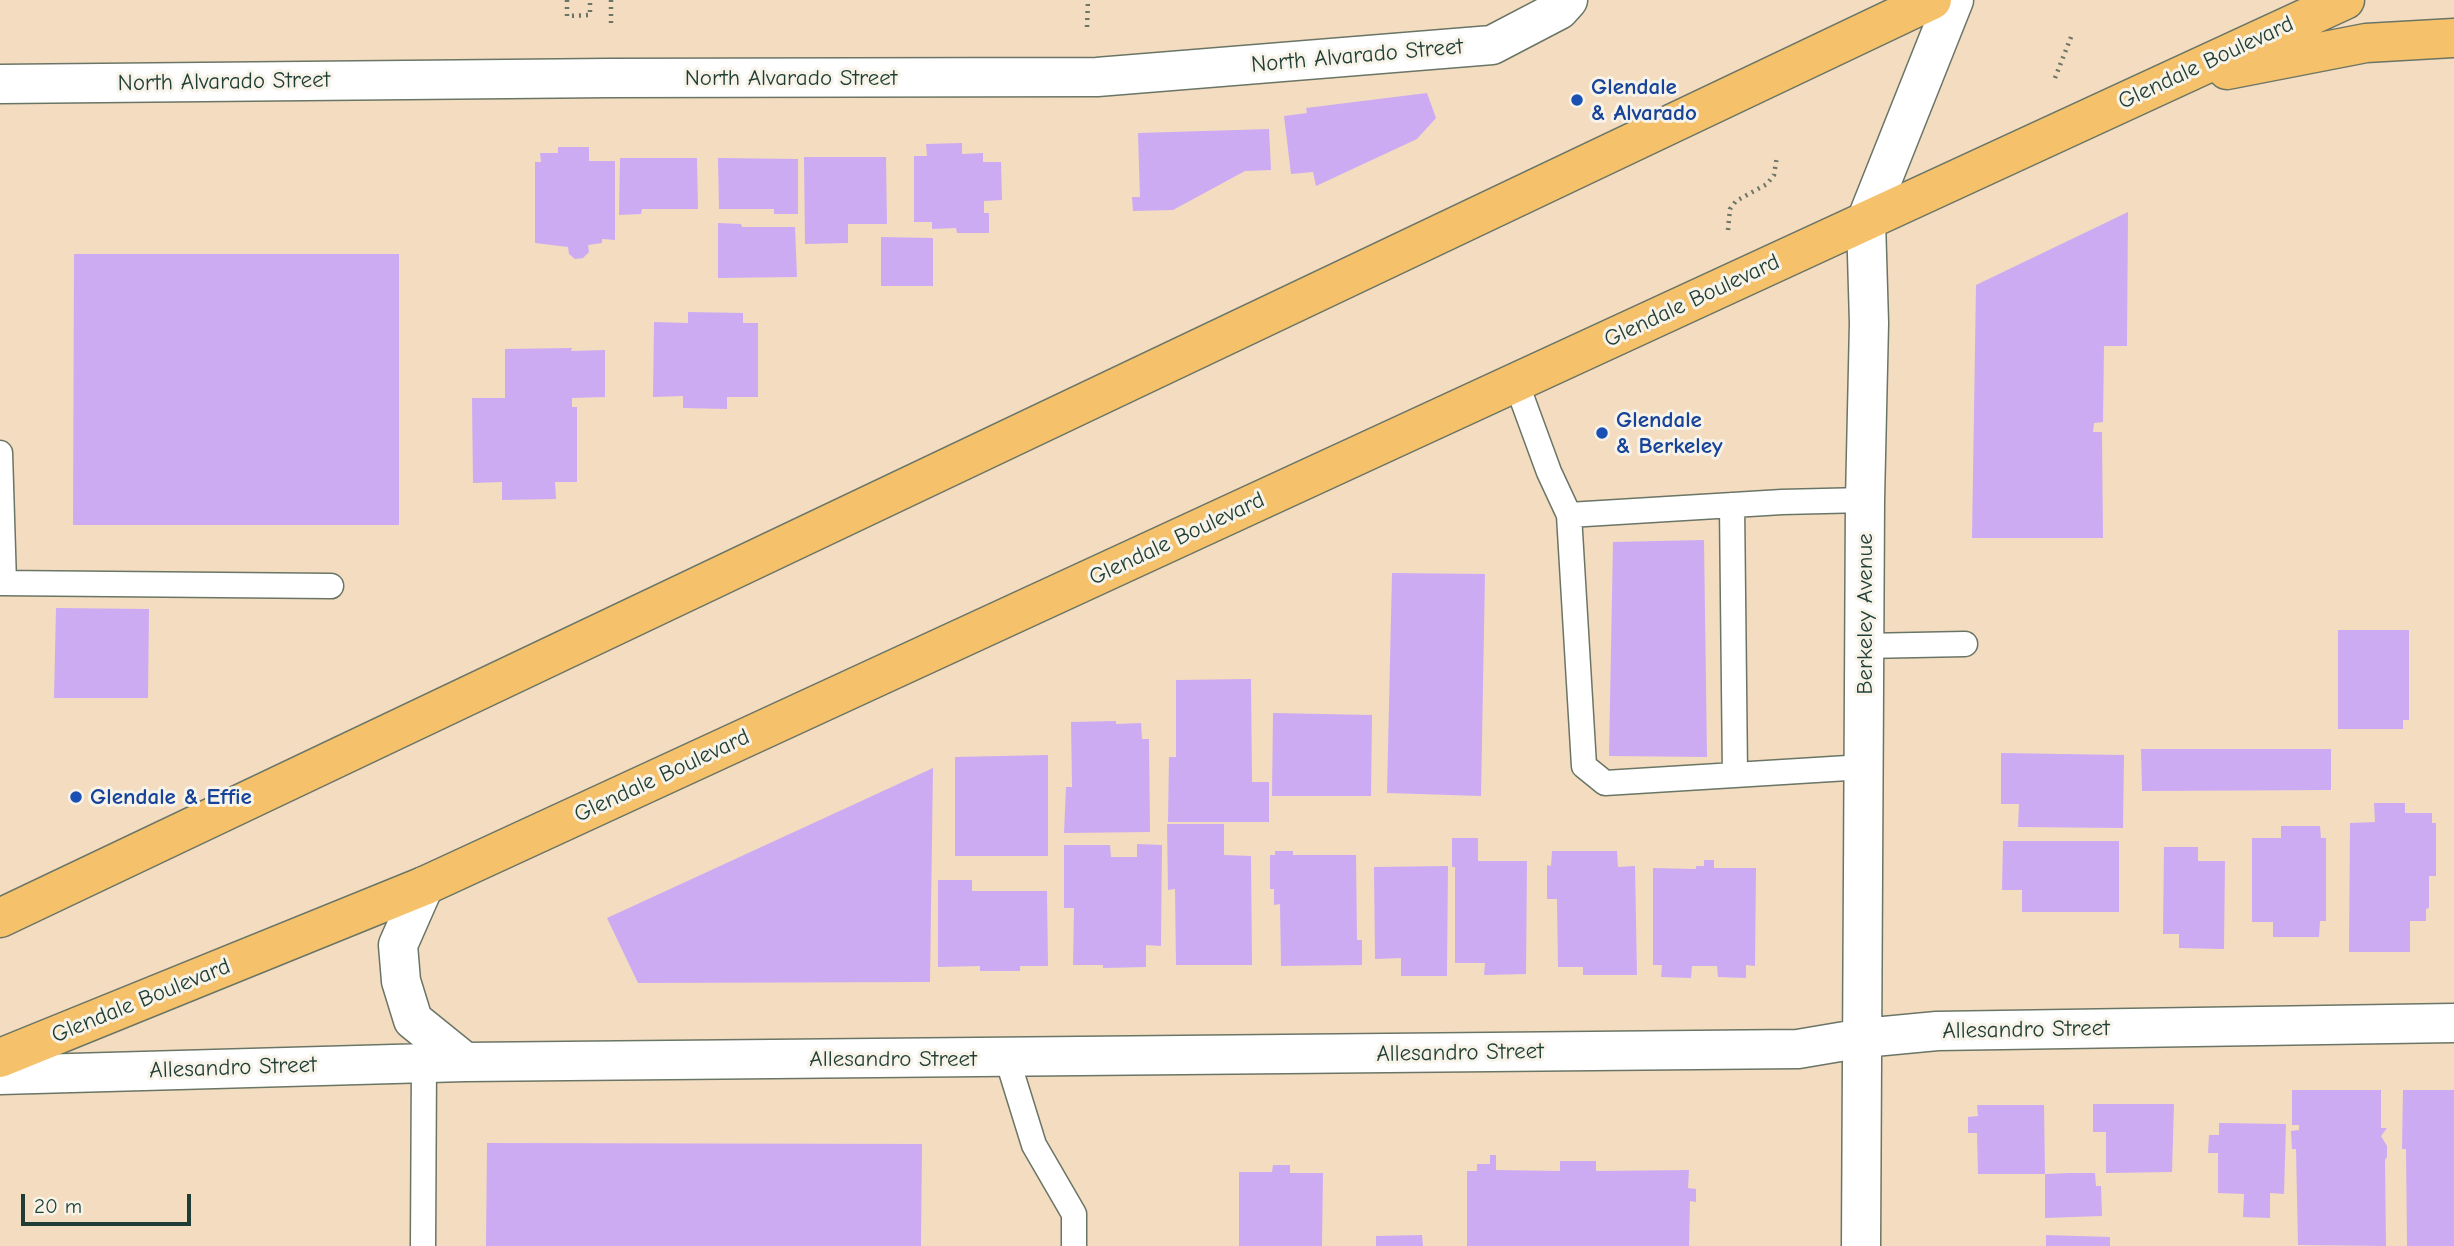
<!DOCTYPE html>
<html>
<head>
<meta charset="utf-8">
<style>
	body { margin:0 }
	#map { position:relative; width:2454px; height:1246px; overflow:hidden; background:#f4dcc1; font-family:"Comic Neue",sans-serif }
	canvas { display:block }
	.scale { position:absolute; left:21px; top:1194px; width:170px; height:32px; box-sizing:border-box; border:4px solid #1f3d34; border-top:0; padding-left:9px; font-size:21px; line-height:24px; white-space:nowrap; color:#1f3d34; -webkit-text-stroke:5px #f7f3e8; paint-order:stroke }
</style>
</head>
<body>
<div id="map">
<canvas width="2454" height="1246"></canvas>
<div class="scale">20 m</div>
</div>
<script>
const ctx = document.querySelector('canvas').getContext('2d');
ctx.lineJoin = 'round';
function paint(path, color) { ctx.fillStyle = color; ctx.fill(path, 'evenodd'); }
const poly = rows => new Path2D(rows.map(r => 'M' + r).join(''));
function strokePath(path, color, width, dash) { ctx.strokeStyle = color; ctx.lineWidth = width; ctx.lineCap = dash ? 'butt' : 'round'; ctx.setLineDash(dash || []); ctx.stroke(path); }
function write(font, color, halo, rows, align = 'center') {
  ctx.font = font + ' "Comic Neue",sans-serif'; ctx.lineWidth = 6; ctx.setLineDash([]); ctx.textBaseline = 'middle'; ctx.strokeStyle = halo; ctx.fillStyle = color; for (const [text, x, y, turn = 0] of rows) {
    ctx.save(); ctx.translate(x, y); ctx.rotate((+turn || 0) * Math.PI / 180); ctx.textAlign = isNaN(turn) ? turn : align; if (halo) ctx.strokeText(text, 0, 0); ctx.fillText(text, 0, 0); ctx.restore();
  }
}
paint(poly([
	[1427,93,1436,118,1417,139,1316,186,1313,172,1291,174,1284,116,1307,113,1306,108],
	[1269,129,1271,170,1245,171,1173,210,1133,211,1132,197,1140,197,1138,133],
	[962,143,962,154,983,153,983,162,1001,162,1002,200,984,201,984,213,989,213,989,233,957,233,956,228,932,229,932,222,914,222,914,156,927,156,926,144],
	[558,147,589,147,589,161,615,161,615,240,602,239,602,243,588,245,589,252,583,258,575,259,569,254,568,247,535,243,535,162,541,162,540,153,558,153],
	[804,157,886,157,887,224,848,224,848,243,805,244],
	[620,158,697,158,698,209,642,209,641,214,619,215],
	[718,158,798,159,798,214,774,214,774,209,719,209],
	[2128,212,2127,346,2104,346,2103,422,2094,423,2093,432,2102,432,2103,538,1972,538,1976,285],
	[718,223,741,224,742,227,795,227,797,277,718,278],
	[881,237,933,238,933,286,881,286],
	[74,254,399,254,399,525,73,525],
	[688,312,743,313,743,323,758,323,758,397,727,397,727,409,683,408,683,396,653,397,654,322,688,323],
	[572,348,571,351,605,350,605,397,572,398,572,407,577,407,577,482,555,482,556,499,502,500,502,482,473,483,472,398,505,398,505,349],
	[1704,540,1707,757,1609,756,1613,542],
	[1392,573,1485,574,1481,796,1387,793],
	[56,608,149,609,148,698,54,698],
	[2338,630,2409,630,2409,720,2403,720,2403,729,2338,729],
	[1251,679,1252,782,1269,782,1269,822,1168,822,1169,757,1176,757,1176,680],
	[1273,713,1372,715,1371,796,1272,796],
	[1116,721,1116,724,1141,723,1142,739,1149,739,1150,832,1064,833,1066,787,1072,787,1071,722],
	[2141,749,2331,749,2331,790,2142,791],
	[2001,753,2124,755,2123,828,2018,827,2019,804,2001,804],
	[1048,755,1048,856,955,856,955,757],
	[933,768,930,982,638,983,607,918],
	[2374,803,2405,803,2405,813,2432,813,2432,823,2436,823,2436,876,2429,876,2429,908,2426,909,2426,921,2410,921,2410,952,2349,952,2350,823,2375,822],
	[1167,824,1224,824,1224,855,1251,856,1252,965,1176,965,1175,889,1168,890],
	[2281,826,2320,826,2321,838,2326,838,2326,921,2320,921,2319,937,2273,937,2273,922,2252,922,2252,838,2281,838],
	[1452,838,1478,838,1478,861,1527,861,1526,974,1484,975,1485,963,1455,963,1455,867,1452,867],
	[2003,841,2119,841,2119,912,2022,912,2022,890,2002,890],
	[1137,844,1162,845,1161,946,1146,945,1146,967,1103,968,1103,965,1073,965,1074,908,1064,908,1064,845,1110,845,1111,857,1137,857],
	[2164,847,2198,847,2198,861,2225,861,2224,949,2179,948,2179,934,2163,934],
	[1275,851,1293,851,1293,855,1356,855,1357,940,1362,940,1362,965,1281,966,1280,904,1274,905,1274,889,1270,889,1270,855,1275,855],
	[1552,851,1617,851,1618,867,1635,866,1637,975,1583,975,1583,967,1558,967,1557,899,1547,899,1547,865,1551,866],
	[1704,860,1714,860,1714,868,1756,868,1755,966,1746,965,1746,978,1718,977,1717,966,1692,966,1691,978,1661,977,1662,965,1653,965,1653,868,1696,869,1696,866,1704,866],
	[1448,866,1447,976,1401,976,1401,958,1375,959,1374,867],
	[938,880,972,880,972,891,1047,891,1048,966,1020,966,1020,971,980,971,980,966,938,967],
	[2292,1090,2381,1090,2381,1128,2387,1128,2381,1136,2387,1146,2387,1157,2385,1160,2386,1246,2298,1245,2296,1149,2292,1149,2291,1131,2299,1130,2299,1125,2292,1125],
	[2403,1090,2454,1090,2454,1246,2407,1246,2406,1149,2402,1149],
	[2093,1104,2174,1104,2172,1172,2106,1173,2106,1132,2093,1132],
	[1977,1105,2044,1105,2045,1174,1978,1174,1977,1133,1968,1133,1968,1117,1978,1116],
	[2219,1123,2286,1124,2284,1194,2270,1193,2270,1218,2243,1217,2244,1194,2218,1193,2218,1153,2208,1153,2209,1135,2219,1135],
	[487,1143,922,1144,921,1246,486,1246],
	[1490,1155,1496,1155,1496,1170,1560,1171,1560,1161,1596,1161,1596,1171,1689,1170,1688,1188,1696,1189,1696,1202,1690,1201,1689,1246,1467,1246,1467,1171,1477,1171,1477,1164,1490,1164],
	[1273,1165,1290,1165,1290,1173,1323,1173,1322,1246,1239,1246,1239,1172,1272,1172],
	[2070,1173,2095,1173,2096,1186,2101,1186,2102,1216,2045,1218,2045,1174],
	[1422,1235,1423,1246,1376,1246,1376,1236],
	[2046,1235,2110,1237,2110,1246,2046,1246]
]), '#ccabf3');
const lane = poly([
	[1516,382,1549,472,1569,515,1584,766,1605,783,1864,767],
	[0,453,4,583],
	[1732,505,1735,775],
	[1569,515,1782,502,1865,500],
	[0,583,331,586],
	[1864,646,1965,644],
	[1007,1058,1034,1145,1074,1214,1074,1246],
	[423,1246,424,1063]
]);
const street = poly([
	[0,84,609,78,1097,77,1492,45,1559,10,1568,0],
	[424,886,398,945,401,981,413,1020,465,1062],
	[0,1075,465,1062,1798,1049,1863,1038,1937,1031,2454,1023],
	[1861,1246,1865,500,1869,323,1866,221,1954,0]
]);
const primary = poly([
	[2227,70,2366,43,2454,38],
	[0,918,1932,0],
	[0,1058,424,886,2345,0]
]);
strokePath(lane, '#6a7565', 27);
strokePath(street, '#6a7565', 41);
strokePath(primary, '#6a7565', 41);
strokePath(poly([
	[567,0,567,16,590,15,590,0],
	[611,0,611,28],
	[1087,27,1088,0],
	[2055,78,2071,37],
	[1728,230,1730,209,1736,201,1767,184,1774,175,1777,156]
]), '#6a7565', 4.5, [2, 5]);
strokePath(lane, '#fff', 24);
strokePath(street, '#fff', 38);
strokePath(primary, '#f5c16b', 38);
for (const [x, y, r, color] of [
	[1577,100,7,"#1a4fb4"],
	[1602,433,7,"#1a4fb4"],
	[76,797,7,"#1a4fb4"]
]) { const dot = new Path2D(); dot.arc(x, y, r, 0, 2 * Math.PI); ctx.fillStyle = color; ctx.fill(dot); strokePath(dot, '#f7f3e8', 2.5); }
write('23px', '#1f3d34', '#f7f3e8', [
	["North Alvarado Street",1357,56,-5],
	["Glendale Boulevard",2206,63,-25],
	["North Alvarado Street",791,78],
	["North Alvarado Street",224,82,-1],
	["Glendale Boulevard",1692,301,-25],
	["Glendale Boulevard",1177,539,-25],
	["Berkeley Avenue",1865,614,-90],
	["Glendale Boulevard",662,776,-25],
	["Glendale Boulevard",141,1001,-22],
	["Allesandro Street",2026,1030,-1],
	["Allesandro Street",1460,1053,-1],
	["Allesandro Street",893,1059],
	["Allesandro Street",233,1068,-2]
]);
write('bold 23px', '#164399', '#f7f3e8', [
	["Glendale",1591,87],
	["& Alvarado",1591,113],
	["Glendale",1616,420],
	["& Berkeley",1616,446],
	["Glendale & Effie",90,797]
], 'left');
</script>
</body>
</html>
